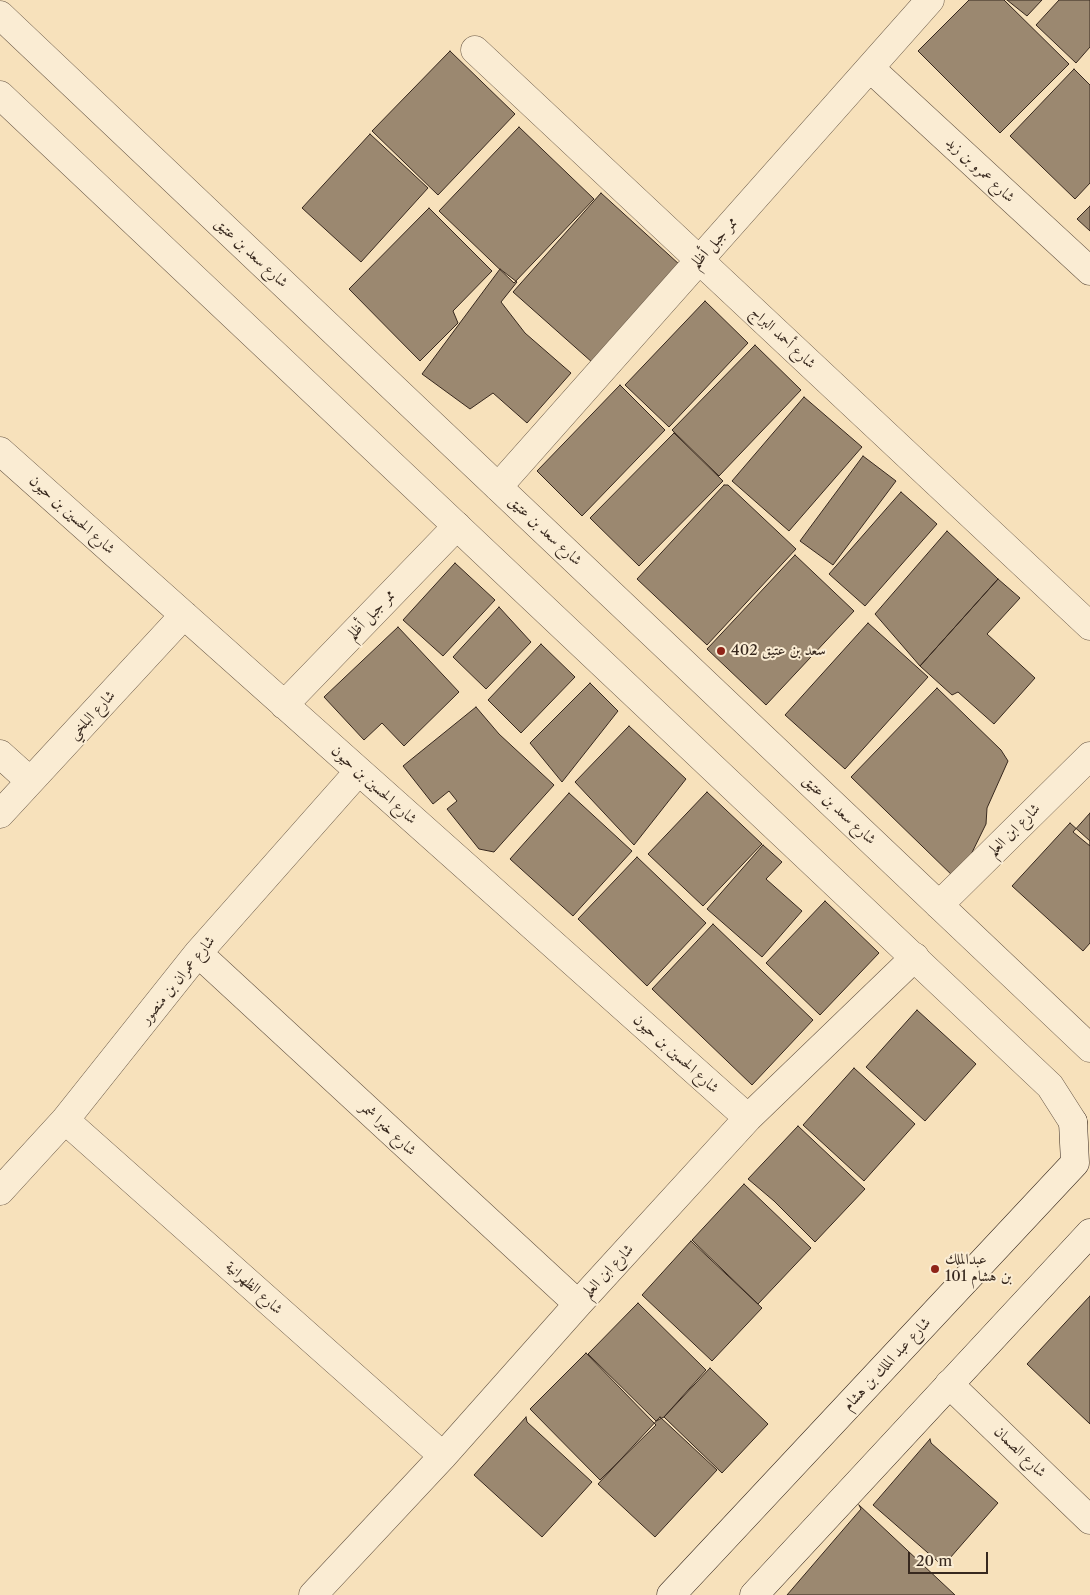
<!DOCTYPE html>
<html>
<head>
<meta charset="utf-8">
<style>
	body { margin:0 }
	#map { position:relative; width:1090px; height:1595px; overflow:hidden; background:#f7e1bb; font-family:"Libre Caslon Text",serif }
	canvas { display:block }
	.scale { position:absolute; left:908px; top:1552px; width:80px; height:22px; box-sizing:border-box; border:2px solid #37281e; border-top:0; padding-left:6px; font-size:15px; line-height:18px; white-space:nowrap; color:#37281e; -webkit-text-stroke:4px #faecd3; paint-order:stroke }
</style>
</head>
<body>
<div id="map">
<canvas width="1090" height="1595"></canvas>
<div class="scale">20 m</div>
</div>
<script>
const ctx = document.querySelector('canvas').getContext('2d');
ctx.lineJoin = 'round';
function paint(path, color) { ctx.fillStyle = color; ctx.fill(path, 'evenodd'); }
const poly = rows => new Path2D(rows.map(r => 'M' + r).join(''));
function strokePath(path, color, width, dash) { ctx.strokeStyle = color; ctx.lineWidth = width; ctx.lineCap = dash ? 'butt' : 'round'; ctx.setLineDash(dash || []); ctx.stroke(path); }
function write(font, color, halo, rows, align = 'center') {
  ctx.font = font + ' "Libre Caslon Text",Amiri,serif'; ctx.lineWidth = 4; ctx.setLineDash([]); ctx.textBaseline = 'middle'; ctx.strokeStyle = halo; ctx.fillStyle = color; for (const [text, x, y, turn = 0] of rows) {
    ctx.save(); ctx.translate(x, y); ctx.rotate((+turn || 0) * Math.PI / 180); ctx.textAlign = isNaN(turn) ? turn : align; if (halo) ctx.strokeText(text, 0, 0); ctx.fillText(text, 0, 0); ctx.restore();
  }
}
const building = poly([
	[969,0,1004,0,1069,64,1000,133,918,51,969,0],
	[1007,0,1042,0,1027,16,1007,0],
	[1059,0,1090,0,1090,47,1076,63,1036,25,1059,0],
	[450,51,515,114,438,195,372,131,450,51],
	[1074,69,1090,85,1090,183,1075,199,1010,136,1074,69],
	[519,127,594,199,514,283,439,211,519,127],
	[370,134,428,188,361,262,302,208,370,134],
	[601,193,680,265,593,363,513,292,601,193],
	[1090,206,1090,231,1077,219,1090,206],
	[429,208,492,271,453,311,458,323,420,361,349,289,429,208],
	[500,269,517,282,501,302,525,333,571,373,527,423,493,393,470,409,422,374,500,269],
	[705,301,748,343,669,427,625,385,705,301],
	[755,345,801,390,719,476,672,430,755,345],
	[620,385,665,430,582,516,537,471,620,385],
	[804,397,862,447,789,531,732,481,804,397],
	[674,433,723,481,639,566,590,518,674,433],
	[863,456,896,481,833,565,800,541,863,456],
	[724,485,728,485,796,549,707,645,637,579,724,485],
	[901,492,937,524,865,606,829,574,901,492],
	[947,531,998,579,920,666,875,614,947,531],
	[795,555,854,611,766,705,707,649,795,555],
	[455,563,495,600,443,656,403,620,455,563],
	[998,579,1020,598,987,634,1035,678,994,724,958,692,952,695,920,666,998,579],
	[499,607,531,642,486,689,453,657,499,607],
	[868,623,928,677,845,769,785,715,868,623],
	[398,627,459,692,404,746,382,723,364,740,324,697,398,627],
	[541,644,575,677,521,733,488,700,541,644],
	[590,683,618,711,562,782,530,743,590,683],
	[937,688,1001,750,1008,761,987,808,986,824,958,881,851,777,937,688],
	[476,707,499,734,554,785,494,852,479,849,447,809,457,801,449,791,433,804,403,766,476,707],
	[629,726,686,779,634,845,575,782,629,726],
	[707,792,762,844,703,906,648,854,707,792],
	[569,793,632,851,573,916,510,859,569,793],
	[1090,813,1090,846,1073,832,1090,813],
	[1070,823,1090,841,1090,943,1083,951,1012,886,1070,823],
	[763,845,782,862,766,879,802,911,762,957,707,909,763,845],
	[637,857,706,923,647,986,578,919,637,857],
	[825,901,879,953,820,1015,766,963,825,901],
	[713,924,813,1020,752,1085,652,989,713,924],
	[917,1010,976,1064,925,1121,866,1067,917,1010],
	[854,1068,915,1124,864,1181,803,1125,854,1068],
	[798,1126,865,1189,815,1242,774,1201,748,1179,798,1126],
	[744,1184,811,1248,758,1304,692,1240,744,1184],
	[691,1241,762,1308,712,1361,642,1295,691,1241],
	[1090,1296,1090,1424,1027,1364,1090,1296],
	[638,1303,706,1370,664,1417,656,1421,588,1354,638,1303],
	[586,1353,656,1425,600,1480,530,1409,586,1353],
	[710,1368,768,1424,722,1473,664,1417,710,1368],
	[526,1417,527,1422,592,1482,542,1537,474,1475,526,1417],
	[660,1417,717,1470,655,1537,598,1484,660,1417],
	[930,1439,931,1443,998,1503,943,1566,873,1505,930,1439],
	[859,1505,955,1595,787,1595,861,1509,859,1505]
]);
paint(building, '#9b8870');
strokePath(building, '#37281e', 1);
const minor = poly([
	[475,50,1090,626],
	[870,68,1090,271],
	[0,451,748,1118],
	[498,487,930,0],
	[284,705,457,526],
	[0,754,30,781],
	[0,814,184,615],
	[939,905,1090,756],
	[198,953,578,1304],
	[65,1120,443,1456],
	[0,1191,65,1120,198,953,359,771],
	[949,1384,1090,1520],
	[313,1595,443,1456,578,1304,748,1118,915,957]
]);
const tertiary = poly([
	[0,15,1090,1048],
	[0,95,1050,1086,1073,1122]
]);
const secondary = poly([
	[671,1595,1075,1163,1073,1122],
	[754,1595,1090,1233]
]);
strokePath(minor, '#675645', 29);
strokePath(tertiary, '#675645', 29);
strokePath(secondary, '#37281e', 29);
strokePath(minor, '#faecd3', 28);
strokePath(tertiary, '#faecd3', 28);
strokePath(secondary, '#faecd3', 28);
for (const [x, y, r, color] of [
	[721,651,5,"#8f2418"],
	[935,1269,5,"#8f2418"]
]) { const dot = new Path2D(); dot.arc(x, y, r, 0, 2 * Math.PI); ctx.fillStyle = color; ctx.fill(dot); strokePath(dot, '#faecd3', 2); }
write('15px', '#37281e', '#faecd3', [
	["شارع عمرو بن زيد",980,170,43],
	["ممر جبل أظلم",714,243,-48],
	["شارع سعد بن عتيق",251,253,43],
	["شارع أحمد البراج",783,338,43],
	["شارع الحسين بن حيون",72,515,42],
	["شارع سعد بن عتيق",545,531,43],
	["ممر جبل أظلم",371,615,-46],
	["شارع البلخي",92,715,-47],
	["شارع الحسين بن حيون",374,785,42],
	["شارع سعد بن عتيق",839,810,43],
	["شارع ابن العلم",1014,830,-45],
	["شارع عمران بن منصور",178,980,-51],
	["شارع الحسين بن حيون",676,1054,42],
	["شارع خبرا شمر",388,1129,43],
	["شارع ابن العلم",608,1271,-47],
	["شارع الظهرانية",254,1288,42],
	["شارع عبد الملك بن هشام",887,1364,-47],
	["شارع الصمان",1020,1452,44]
]);
write('15px', '#37281e', '#faecd3', [
	["سعد بن عتيق 402",731,651],
	["عبدالملك",945,1260],
	["بن هشام 101",945,1277]
], 'left');
</script>
</body>
</html>
